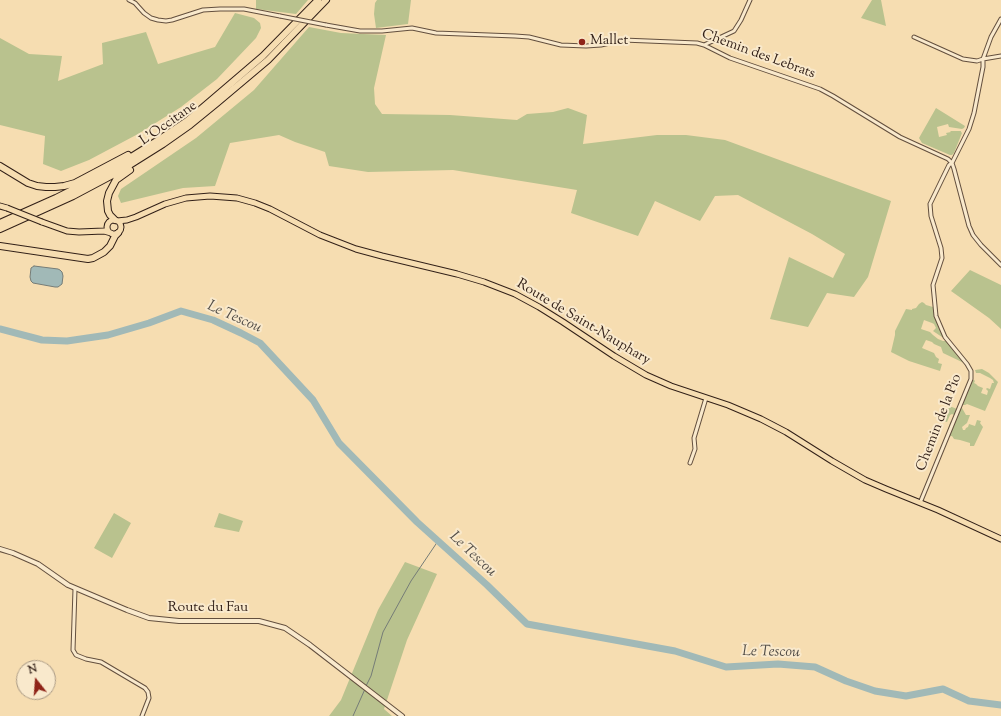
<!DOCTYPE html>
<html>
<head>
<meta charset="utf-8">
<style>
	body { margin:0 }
	#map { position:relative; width:1001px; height:716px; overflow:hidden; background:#f6ddb1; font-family:"Sorts Mill Goudy",serif }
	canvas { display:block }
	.north { position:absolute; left:16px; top:660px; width:40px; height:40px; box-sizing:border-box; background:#f9e9cc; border:1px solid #a99984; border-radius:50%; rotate:343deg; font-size:11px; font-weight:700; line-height:16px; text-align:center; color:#322018 }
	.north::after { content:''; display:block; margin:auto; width:14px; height:18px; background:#8f2418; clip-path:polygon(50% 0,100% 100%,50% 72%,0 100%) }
</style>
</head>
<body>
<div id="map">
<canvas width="1001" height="716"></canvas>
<div class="north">N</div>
</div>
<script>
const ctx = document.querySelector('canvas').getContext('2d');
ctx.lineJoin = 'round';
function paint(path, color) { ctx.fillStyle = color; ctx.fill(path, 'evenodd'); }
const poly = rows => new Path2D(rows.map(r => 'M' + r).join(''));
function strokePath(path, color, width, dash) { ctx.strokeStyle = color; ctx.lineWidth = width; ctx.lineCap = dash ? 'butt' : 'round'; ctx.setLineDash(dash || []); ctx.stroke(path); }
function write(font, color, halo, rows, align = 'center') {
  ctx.font = font + ' "Sorts Mill Goudy",serif'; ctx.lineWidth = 4; ctx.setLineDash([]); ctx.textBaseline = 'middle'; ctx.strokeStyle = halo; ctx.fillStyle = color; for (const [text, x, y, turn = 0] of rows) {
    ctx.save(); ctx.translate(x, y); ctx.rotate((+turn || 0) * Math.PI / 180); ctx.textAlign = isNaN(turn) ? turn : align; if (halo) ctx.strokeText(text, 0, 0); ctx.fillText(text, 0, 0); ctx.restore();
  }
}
paint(poly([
	[256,0,308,0,296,14,256,9],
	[377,0,411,0,408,24,376,28,374,14,375,3],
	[872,0,881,0,886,26,861,18],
	[235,13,254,18,260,23,261,28,256,38,217,79,181,107,138,134,89,160,61,171,43,164,45,136,0,125,0,38,29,54,62,56,58,81,103,64,102,43,146,32,158,64,215,47],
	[309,27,341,33,386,35,374,88,375,104,382,114,450,115,517,120,527,114,553,112,568,108,587,115,583,144,657,135,686,135,725,140,891,201,868,277,854,297,827,293,808,327,770,319,789,257,833,278,845,254,812,234,738,195,715,196,700,221,655,201,638,236,571,213,577,190,453,170,368,172,329,166,325,152,295,142,279,135,230,143,215,186,183,188,121,203,118,196,121,189,196,138,254,90],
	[936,108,965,126,964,128,962,129,949,127,948,124,937,127,939,137,947,135,946,133,951,132,950,131,961,131,961,132,962,133,954,153,952,155,950,155,922,143,919,138],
	[970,270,1001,285,1001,329,989,318,951,291],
	[922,302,924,303,926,305,933,307,935,312,935,316,938,326,943,337,942,337,933,331,936,328,934,324,932,323,924,320,921,329,930,332,933,335,938,339,943,341,946,341,964,362,964,363,943,353,941,347,934,344,932,342,926,340,922,348,934,353,936,357,939,359,938,363,942,364,940,371,909,361,891,352,895,335,895,331,906,309,912,310,912,309,916,308,919,304],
	[982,369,989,373,998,382,985,411,967,404,965,405,962,405,972,380,974,380,975,381,974,383,976,384,978,386,983,388,981,393,987,395,988,391,986,389,987,388,990,389,992,383,994,383,993,380,990,378,980,373,976,373,975,370],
	[950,407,952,407,957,409,962,408,966,415,970,415,967,423,962,427,963,430,965,430,966,428,968,427,969,424,975,426,977,420,981,421,980,423,983,427,974,446,970,446,970,443,960,440,954,439,952,436,947,437,946,435,950,423,951,421,954,421,957,418,957,416,952,414,950,415,947,422,943,421,942,419,943,415,948,408],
	[114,513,131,523,112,558,94,548],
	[219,513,243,521,239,532,214,527],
	[405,562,437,574,407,640,384,709,392,716,329,716,341,700,378,610]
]), '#b9c28e');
const water = poly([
	[34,266,58,269,60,270,62,272,63,276,62,284,58,287,55,287,33,283,31,281,30,277,31,268,34,266]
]);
paint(water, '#a1b9b7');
strokePath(water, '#757c77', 1);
strokePath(poly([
	[366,686,371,676,383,632,411,581,438,541],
	[353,716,365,689]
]), '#757c77', 1);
strokePath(poly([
	[0,329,42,340,67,341,108,335,149,323,181,311,213,320,241,333,260,343,313,400,339,443,417,522,487,585,527,624,675,651,726,667,778,664,815,667,846,681,875,691,906,696,943,689,969,701,1001,705]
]), '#a1b9b7', 7);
const minor = poly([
	[129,0,135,3,144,13,151,18,158,20,166,21,172,20,203,10,220,9,244,9,280,16],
	[326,25,360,31,382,31,412,28,436,33,515,36,529,37,561,45,586,46,601,45,623,40,697,43,704,45,730,58,820,89,833,96,900,137,948,159,952,163,954,169,969,226,973,235,981,245,1001,265],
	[914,37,963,59,977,61,983,59,1001,56],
	[704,45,734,31,741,20,750,0],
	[690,463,695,449,694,438,706,398],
	[920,503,971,379,971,371,967,364,945,337,936,316,933,285,942,258,941,248,931,216,930,204,949,165,952,163,969,129,974,113,983,67,983,59,991,37,1001,19],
	[75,589,73,650,76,655,86,659,101,662,145,688,148,692,149,698,142,716]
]);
const tertiary = poly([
	[0,549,13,553,38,564,68,585,127,610,149,618,179,621,259,621,285,628,310,645,402,716]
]);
const primary = poly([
	[0,206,7,208],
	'107 227a7 7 0 1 1 14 0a7 7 0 1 1-14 0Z',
	[117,221,127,220,136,217,165,204,186,198,210,196,237,198,255,203,270,209,320,235,356,249,382,256,457,274,484,282,515,294,539,307,563,322,614,356,646,375,671,386,728,405,761,419,786,432,832,461,865,480,886,489,938,510,1001,539],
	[42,222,67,231,79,232,104,231,111,233]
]);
const motorway = poly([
	[0,166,28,183,37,186,46,187,55,187,64,186,75,183,128,155],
	[115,220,110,215,108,211,107,201,109,193,116,180,130,170],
	[0,223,56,198,104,174,160,139,187,121,263,56,318,0],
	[0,229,73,196,120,171,163,144,190,125,217,103,268,60,326,0],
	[0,246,88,259,93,258,104,252,110,246,115,236,118,233]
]);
strokePath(minor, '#634f3e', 5);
strokePath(tertiary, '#634f3e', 6);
strokePath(primary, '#322018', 7);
strokePath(motorway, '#322018', 8);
strokePath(minor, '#f9e9cc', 3);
strokePath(tertiary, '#f9e9cc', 4);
strokePath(primary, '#f6ddb1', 5);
strokePath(motorway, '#f6ddb1', 6);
const minorBridge = poly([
	[280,16,326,25]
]);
const primaryBridge = poly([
	[7,208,42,222]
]);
strokePath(minorBridge, '#634f3e', 5, []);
strokePath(primaryBridge, '#322018', 7, []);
strokePath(minorBridge, '#f9e9cc', 3);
strokePath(primaryBridge, '#f6ddb1', 5);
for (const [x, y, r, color] of [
	[582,42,4,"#8f2418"]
]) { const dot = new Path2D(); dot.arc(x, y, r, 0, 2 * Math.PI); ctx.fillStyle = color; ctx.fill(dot); strokePath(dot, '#f9e9cc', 1.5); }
write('14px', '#322018', '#f9e9cc', [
	["Mallet",590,42]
], 'left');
write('14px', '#322018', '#f9e9cc', [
	["Chemin des Lebrats",758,55,20],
	["L'Occitane",169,124,-35],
	["Route de Saint-Nauphary",583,323,31],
	["Chemin de la Pio",940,423,-69],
	["Route du Fau",208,609]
]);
write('italic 15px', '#534e48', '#f9e9cc', [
	["Le Tescou",234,318,24],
	["Le Tescou",472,555,43],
	["Le Tescou",771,653,1]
]);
</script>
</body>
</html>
